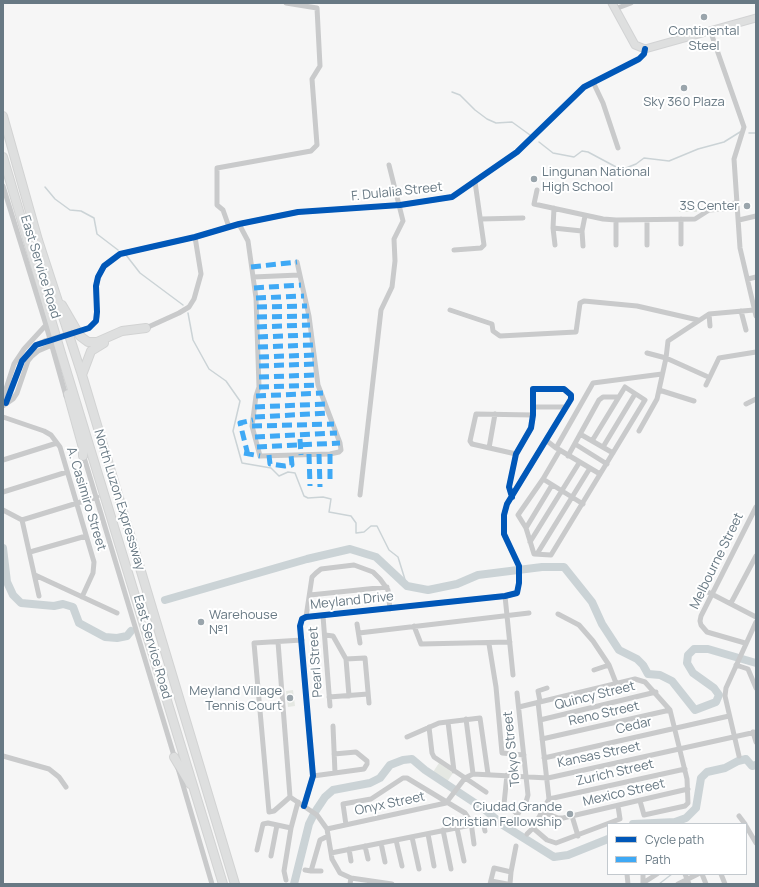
<!DOCTYPE html>
<html>
<head>
<meta charset="utf-8">
<style>
	body { margin:0 }
	#map { position:relative; width:759px; height:887px; overflow:hidden; background:#f6f6f6; font-family:Manrope,sans-serif }
	canvas { display:block }
	.frame { position:absolute; inset:0; border:4px solid #687984; pointer-events:none }
	.legend { position:absolute; left:607px; top:823px; width:140px; height:52px; box-sizing:border-box; background:#fff; border:1px solid #c3c9ce; margin:0; padding:5px 7px; list-style:none; font-size:12px; color:#687984 }
	.legend li { display:flex; align-items:center; gap:8px; height:20px }
	.legend b { width:20px; border:1px solid #c3c9ce }
</style>
</head>
<body>
<div id="map">
<canvas width="759" height="887"></canvas>
<div class="frame"></div>
<ul class="legend">
<li><b style="height:5px;background:#0057b8"></b>Cycle path</li>
<li><b style="height:5px;background:#3fa9f5"></b>Path</li>
</ul>
</div>
<script>
const ctx = document.querySelector('canvas').getContext('2d');
ctx.lineJoin = 'round';
function paint(path, color) { ctx.fillStyle = color; ctx.fill(path, 'evenodd'); }
const poly = rows => new Path2D(rows.map(r => 'M' + r).join(''));
function strokePath(path, color, width, dash) { ctx.strokeStyle = color; ctx.lineWidth = width; ctx.lineCap = dash ? 'butt' : 'round'; ctx.setLineDash(dash || []); ctx.stroke(path); }
function write(font, color, halo, rows, align = 'center') {
  ctx.font = font + ' Manrope,sans-serif'; ctx.lineWidth = 4; ctx.setLineDash([]); ctx.textBaseline = 'middle'; ctx.strokeStyle = halo; ctx.fillStyle = color; for (const [text, x, y, turn = 0] of rows) {
    ctx.save(); ctx.translate(x, y); ctx.rotate((+turn || 0) * Math.PI / 180); ctx.textAlign = isNaN(turn) ? turn : align; if (halo) ctx.strokeText(text, 0, 0); ctx.fillText(text, 0, 0); ctx.restore();
  }
}
paint(poly([
	[680,203,697,203,697,212,679,212],
	[293,690,295,706,288,707,286,691],
	[439,763,453,773,447,782,433,772]
]), '#e5e8e3');
strokePath(poly([
	[452,92,460,95,475,110,487,119,496,123,512,122,530,135],
	[749,133,756,133],
	[539,142,553,153,574,157,582,151,588,152,618,168,626,168,636,164,644,158,669,161,698,149,724,142,740,132],
	[45,187,55,199,70,210,81,211,94,218,97,234,118,250],
	[126,255,140,273,183,305],
	[188,313,193,340,209,369,226,381,240,401,233,431,242,463,271,468,279,476,288,472,295,473,304,496,308,498,323,497,331,499,329,512,351,516,356,523,356,533,364,532,371,526,377,526,389,550,398,557,407,586],
	[679,824,681,820],
	[659,884,672,874]
]), '#cbd3d6', 1.5);
strokePath(poly([
	[3,548,7,582,13,595,21,603,54,606,63,604,73,607,79,623,105,637,117,638,127,636,131,631],
	[165,600,307,559,350,549,376,557,407,586,428,590,457,584,478,575,542,567,564,567,592,602,602,624,619,650,637,659,643,665,648,674,660,675,672,681,695,710,716,702,719,695,714,688,693,673,687,663,688,655,694,649,708,649,756,663],
	[633,824,675,822,686,818,696,808,701,778,707,772,725,768,738,761,746,759,752,766,756,765],
	[294,884,309,824,315,812,325,797,333,790,370,783,380,778,390,765,403,760,412,759,425,770,484,809,503,825,554,857,568,855,608,839]
]), '#cbd3d6', 8);
const major = poly([
	[612,3,635,45,645,49,756,18]
]);
const highway = poly([
	[3,116,38,240,82,375,235,884],
	[3,157,60,350,223,884],
	[62,305,80,336,88,342,97,342,122,331,146,328],
	[82,375,91,351,104,343],
	[68,394,83,448,83,456],
	[174,757,190,784]
]);
strokePath(major, '#d2d3d4', 9);
strokePath(highway, '#d2d3d3', 10);
strokePath(poly([
	[615,9,631,3],
	[710,30,744,127,734,159,740,248,756,316],
	[593,82,603,103,618,148],
	[3,186,46,325,66,396],
	[537,190,534,204,603,219,616,220,695,219,717,205,737,203],
	[554,208,553,228,555,245],
	[709,210,737,208],
	[481,219,523,218],
	[616,220,616,245],
	[739,220,756,216],
	[239,224,248,241,256,298,259,387,256,396,252,426,260,456,330,454,339,452,341,450,340,443,318,385,309,316,297,262],
	[229,227,223,210,217,205,217,168,311,151,317,145,312,79,320,66,317,8,286,3],
	[553,228,582,231],
	[681,244,681,219],
	[647,245,647,220],
	[583,246,582,231,585,216],
	[454,250,481,248,484,245,475,182],
	[253,277,299,275],
	[748,279,756,277],
	[450,310,492,324,493,331,500,336,576,332,580,303,584,301,637,306,698,320],
	[741,311,746,330],
	[709,314,710,326],
	[89,328,96,321,97,317,96,286,98,277,104,266,120,254,195,237,239,224,298,212,400,205,452,197,517,152,584,87,639,59,644,54,645,49],
	[146,328,179,313,189,307,194,299,201,274,195,237],
	[647,353,666,358,706,376],
	[706,385,719,358,756,352],
	[659,390,694,401],
	[6,402,22,361,36,345,45,341],
	[6,403,4,395,14,364,24,349,46,325],
	[746,404,756,399],
	[3,406,13,399,17,393,28,361,32,356,38,351,52,345],
	[533,407,565,407],
	[3,417,44,431,51,435,60,447,94,562,93,573,82,597],
	[639,431,657,399,666,358,668,341,709,314,754,310],
	[580,434,613,453],
	[547,441,556,448,593,383,662,374],
	[575,444,607,464],
	[603,447,635,394],
	[489,448,495,414],
	[558,449,600,474],
	[560,450,543,479,583,504],
	[83,454,175,759],
	[516,454,472,444,470,441,476,414,533,415],
	[568,456,599,400,603,397,618,397],
	[3,460,57,443],
	[543,479,518,515,526,528,534,554,551,555,645,400,625,387,592,441],
	[3,492,67,472],
	[360,495,381,310,392,287,395,261,394,239,403,221,389,165],
	[3,510,22,520],
	[22,520,39,596],
	[22,520,97,497],
	[526,528,552,485],
	[530,542,579,463],
	[30,552,86,536],
	[537,554,590,468],
	[35,575,117,613],
	[702,589,756,617],
	[310,595,387,587],
	[505,596,513,675],
	[731,603,756,556],
	[558,614,579,625,593,641,609,665,616,683],
	[323,616,330,706],
	[306,617,312,577,316,573,321,569,354,565,373,572,380,579,388,590,390,609],
	[357,624,360,643],
	[414,626,421,644,510,642],
	[359,633,529,613],
	[325,635,333,636,346,659,349,696],
	[278,642,290,797],
	[745,643,707,632,701,625,700,621,701,616,756,507],
	[489,644,496,687,502,753,524,755],
	[346,659,365,658,369,703],
	[736,665,748,669,756,688],
	[594,670,609,665],
	[329,697,368,694],
	[540,701,538,691,547,688],
	[519,707,635,679,645,682,670,710,687,779,688,803,685,806,644,815,640,801],
	[466,719,473,774],
	[540,720,656,692],
	[448,722,454,771],
	[333,726,335,773],
	[429,727,432,753,434,757,486,792],
	[753,732,756,742],
	[407,737,439,723,480,718,488,774],
	[542,739,670,710],
	[3,756,49,769,59,777,66,787],
	[739,756,725,696,726,688,756,622],
	[544,758,729,716],
	[178,768,212,884],
	[507,775,504,804,518,814],
	[313,776,364,769,367,764,367,761,356,752,334,754],
	[290,797,274,811,269,812,254,643,302,640],
	[290,797,317,815,327,829,332,859,340,873,351,878,392,884],
	[549,799,685,769],
	[304,806,313,776,300,626,302,619,306,617,505,596,517,593,519,583,519,566,504,534,504,515,507,504,571,399,571,395,564,389,533,389,533,415,531,428,516,454,509,487,512,497],
	[543,812,558,818,563,818,688,789],
	[572,816,578,836],
	[739,816,745,824],
	[483,822,485,831],
	[512,822,526,802,528,795,517,693],
	[346,825,343,804,371,799,403,778,407,778,465,813,471,822,474,844],
	[746,826,756,843],
	[457,828,464,861],
	[533,828,547,840,556,843,620,819,618,806],
	[327,829,446,803,465,778,473,774,548,778,756,732],
	[443,830,451,869],
	[428,834,434,866],
	[527,834,533,828,549,799,538,702],
	[412,837,419,869],
	[396,840,402,866],
	[381,843,385,862],
	[365,846,368,859],
	[349,849,351,861],
	[257,850,263,824,268,823,291,828],
	[331,853,491,821],
	[271,856,277,825],
	[305,870,311,871,320,840,328,836],
	[311,871,321,871],
	[627,874,628,884],
	[685,874,689,884],
	[702,874,706,884],
	[721,874,725,884],
	[286,880,284,871,291,828,298,802],
	[491,881,507,884],
	[643,883,657,874],
	[350,884,351,878],
	[490,884,494,868,511,872,516,846],
	[510,884,511,872],
	[643,884,643,874],
	[678,884,698,874]
]), '#c9cacb', 5);
strokePath(major, '#dedfdf', 7);
strokePath(highway, '#dedfdf', 8);
strokePath(poly([
	[45,341,89,328]
]), '#c9cacb', 5);
strokePath(poly([
	[251,267,297,262],
	[254,288,301,285],
	[256,298,304,296],
	[257,307,307,306],
	[257,317,309,316],
	[257,327,310,325],
	[258,337,311,335],
	[258,347,313,345],
	[259,357,315,355],
	[259,366,316,364],
	[259,377,317,375],
	[259,387,318,385],
	[256,396,323,393],
	[255,407,326,404],
	[255,417,329,413],
	[252,426,334,424],
	[255,437,337,433],
	[300,439,301,455],
	[257,447,340,443],
	[244,453,260,456],
	[309,454,310,486],
	[319,454,320,487],
	[248,455,240,423,253,420],
	[269,455,270,464,285,466,292,465,291,455],
	[330,479,330,454]
]), '#3fa9f5', 5, [10, 5]);
strokePath(poly([
	[6,403,22,361,36,345,89,328,96,321,97,312,96,286,98,277,104,266,120,254,195,237,239,224,298,212,400,205,452,197,517,152,584,87,639,59,644,54,645,49],
	[304,806,313,776,300,626,302,619,306,617,505,596,517,593,519,583,519,566,504,534,504,515,507,504,571,399,571,395,564,389,533,389,533,415,531,428,516,454,509,487,512,497]
]), '#0057b8', 6);
for (const [x, y, r, color] of [
	[704,17,4,"#9aa5ac"],
	[684,88,4,"#9aa5ac"],
	[534,179,4,"#9aa5ac"],
	[747,206,4,"#9aa5ac"],
	[201,622,4,"#9aa5ac"],
	[290,698,4,"#9aa5ac"],
	[570,814,4,"#9aa5ac"]
]) { const dot = new Path2D(); dot.arc(x, y, r, 0, 2 * Math.PI); ctx.fillStyle = color; ctx.fill(dot); strokePath(dot, '#fff', 1.5); }
write('13px', '#687984', '#fff', [
	["Continental",704,31,"center"],
	["Steel",704,46,"center"],
	["Sky 360 Plaza",684,102,"center"],
	["Lingunan National",542,172,"left"],
	["High School",542,187,"left"],
	["3S Center",739,206],
	["Warehouse",209,615,"left"],
	["№1",209,630,"left"],
	["Meyland Village",282,691],
	["Tennis Court",282,706],
	["Ciudad Grande",562,807],
	["Christian Fellowship",562,822]
], 'right');
write('13px', '#687984', '#fff', [
	["F. Dulalia Street",397,192,-6],
	["East Service Road",40,267,73],
	["A. Casimiro Street",86,499,73],
	["North Luzon Expressway",119,500,73],
	["Melbourne Street",717,561,-64],
	["Meyland Drive",352,601,-6],
	["East Service Road",152,647,74],
	["Pearl Street",316,662,-94],
	["Quincy Street",595,696,-14],
	["Reno Street",604,714,-13],
	["Cedar",634,726,-13],
	["Tokyo Street",512,749,-96],
	["Kansas Street",599,755,-12],
	["Zurich Street",615,773,-13],
	["Mexico Street",624,793,-13],
	["Onyx Street",390,804,-12]
]);
</script>
</body>
</html>
